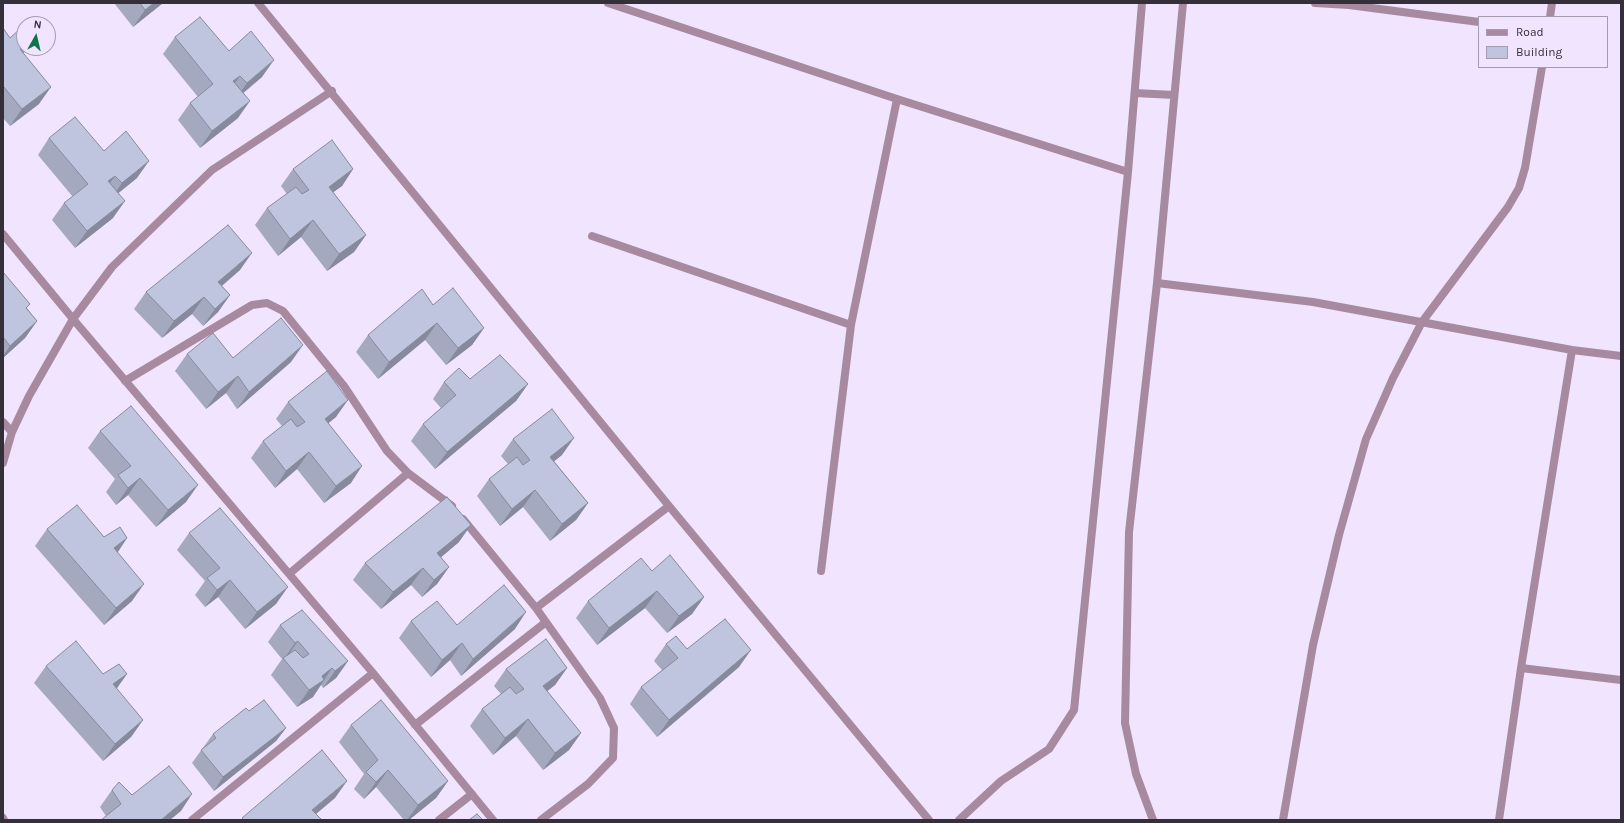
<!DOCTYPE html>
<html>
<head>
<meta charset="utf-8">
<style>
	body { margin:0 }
	#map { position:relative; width:1624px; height:823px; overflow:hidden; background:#f0e4fe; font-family:Karla,sans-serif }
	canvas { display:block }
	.frame { position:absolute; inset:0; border:4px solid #342f39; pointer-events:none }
	.legend { position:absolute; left:1478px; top:16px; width:130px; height:52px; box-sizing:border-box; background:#f0e4fe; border:1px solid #a59caf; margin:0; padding:5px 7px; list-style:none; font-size:12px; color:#342f39 }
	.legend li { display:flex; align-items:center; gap:8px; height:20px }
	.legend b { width:20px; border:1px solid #a59caf }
	.north { position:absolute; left:16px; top:16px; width:40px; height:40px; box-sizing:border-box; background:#f0e4fe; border:1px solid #a59caf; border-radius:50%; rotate:8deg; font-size:11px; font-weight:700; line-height:16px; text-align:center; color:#342f39 }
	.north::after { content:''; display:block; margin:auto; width:14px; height:18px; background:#10744b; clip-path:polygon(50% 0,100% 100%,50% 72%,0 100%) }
</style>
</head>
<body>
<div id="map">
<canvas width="1624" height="823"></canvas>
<div class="frame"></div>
<ul class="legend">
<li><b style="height:5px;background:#a88aa0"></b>Road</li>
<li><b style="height:11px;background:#c0c5df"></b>Building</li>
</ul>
<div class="north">N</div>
</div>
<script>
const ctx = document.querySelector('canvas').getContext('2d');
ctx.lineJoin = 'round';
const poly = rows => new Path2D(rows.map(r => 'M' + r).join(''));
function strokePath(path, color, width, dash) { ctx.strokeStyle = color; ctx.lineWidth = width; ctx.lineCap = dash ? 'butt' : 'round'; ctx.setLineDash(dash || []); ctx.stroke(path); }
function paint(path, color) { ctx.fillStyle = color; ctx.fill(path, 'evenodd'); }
strokePath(poly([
	[258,3,669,506,929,820],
	[608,3,897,99,1128,172],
	[1315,3,1349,5,1479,22],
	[1550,17,1552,3],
	[1135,93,1174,95],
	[3,234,73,319,373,673,493,820],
	[592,236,851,325],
	[1157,283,1313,302,1572,350,1621,356],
	[125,381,252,305,267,303,283,311,344,386,387,451,408,473,452,506],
	[3,422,12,432],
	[3,463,12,432,29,396,73,319,112,267,212,170,332,91],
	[463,519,536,608,600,698,614,728,613,758,588,784,541,820],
	[821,571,851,325,897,99],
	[289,574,408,473],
	[536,608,669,506],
	[1521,668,1621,680],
	[415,725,546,622],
	[3,818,4,820],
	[192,820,373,673],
	[439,820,472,794],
	[959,820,1001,781,1049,749,1074,710,1128,172,1142,3],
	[1153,820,1136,774,1125,723,1129,532,1157,283,1183,3],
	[1283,820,1313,645,1339,535,1366,439,1393,378,1422,322,1508,207,1519,188,1525,168,1542,67],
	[1499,820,1521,668,1572,350]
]), '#a88aa0', 8);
paint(poly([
	[114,3,163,3,133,27],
	[3,28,10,38,24,48,27,48,23,53,39,104,10,126,3,118],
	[175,37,229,51,262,77,243,93,238,118,200,148,178,120,190,103,198,97,163,54],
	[49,138,104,151,137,178,118,193,113,218,75,248,52,220,64,203,73,197,38,155],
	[293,169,353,169,342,186,333,192,366,235,354,252,327,271,301,237,278,256,255,225,267,208,287,194,281,186],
	[240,270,222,286,230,295,218,312,203,326,192,314,162,338,134,309,146,292],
	[3,272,27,308,37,321,25,338,3,358],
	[433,305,484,328,472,345,446,365,425,340,378,379,356,352,368,335],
	[187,354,233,358,291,362,237,409,226,393,206,409,175,371],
	[470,379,528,384,516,401,435,469,411,441,423,424,441,408,433,399,444,382],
	[288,402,336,417,328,423,351,483,324,503,297,469,275,488,251,458,263,441,282,426,276,419],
	[100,431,186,502,156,527,128,495,116,505,106,492,115,479,88,448],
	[513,439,562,455,554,461,588,503,576,520,550,541,523,507,500,526,477,496,489,479,508,464,501,456],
	[47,529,104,537,127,538,117,552,132,601,104,625,35,546],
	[189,533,276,604,245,629,218,597,205,607,195,595,205,581,177,550],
	[459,542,441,557,449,567,437,584,422,597,411,585,381,609,353,580,365,563],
	[652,571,704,597,692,614,667,633,645,608,597,645,576,618,588,601],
	[411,621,457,625,515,629,461,676,450,660,431,677,399,638],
	[280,625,348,661,336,678,323,688,321,685,313,697,297,707,271,675,282,659,268,642],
	[666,644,687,649,739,667,657,737,630,704,641,687,662,670,654,661],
	[46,666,103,674,127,674,116,688,143,720,131,737,103,761,34,683],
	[567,668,555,685,547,691,581,733,569,750,543,770,516,736,493,755,470,726,482,709,501,694,494,686,506,669],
	[249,711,286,728,276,741,214,791,192,763,213,734],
	[351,725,448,781,436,798,409,820,404,820,376,787,364,799,354,789,364,774,339,742],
	[112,790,132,795,181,811,106,816,100,807]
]), '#a5a9c0');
paint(poly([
	[154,3,163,3,133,27,145,10],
	[24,46,24,48,27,48,22,55,20,49],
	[274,60,262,77,235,100,247,83],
	[240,76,228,93,233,81],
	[51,87,39,104,10,126,22,109],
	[250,101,238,118,200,148,212,131],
	[149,161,137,178,110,200,122,183],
	[353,169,342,186,317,204,329,187],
	[115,176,103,193,108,181],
	[125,201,113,218,75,248,87,231],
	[313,220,301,237,278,256,290,239],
	[366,235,354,252,327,271,339,254],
	[252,253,240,270,206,299,218,282],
	[230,295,218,312,203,326,215,309],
	[204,297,192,314,162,338,174,321],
	[37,321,25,338,3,358,3,356,10,346],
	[437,323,425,340,378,379,389,362],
	[484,328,472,345,446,365,458,348],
	[303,345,291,362,237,409,249,392],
	[238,376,226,393,206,409,218,392],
	[528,384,516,401,435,469,447,452],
	[348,400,336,417,313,436,325,419],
	[574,438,562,455,538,474,550,457],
	[309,452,297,469,275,488,286,471],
	[362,466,351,483,324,503,336,486],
	[140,478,128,495,116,505,128,488],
	[198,485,186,502,156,527,168,510],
	[535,490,523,507,500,526,512,509],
	[588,503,576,520,550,541,562,524],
	[471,525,459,542,426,570,437,553],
	[127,538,116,555,114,548],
	[449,567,437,584,422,597,434,580],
	[423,568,411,585,381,609,393,592],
	[230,580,218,597,205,607,217,590],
	[144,584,132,601,104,625,116,608],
	[288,587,276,604,245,629,257,612],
	[657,591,645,608,597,645,609,628],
	[704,597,692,614,667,633,679,616],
	[526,612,515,629,461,676,473,659],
	[298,641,286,658,283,660,295,643],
	[462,643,450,660,431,677,442,660],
	[751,650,739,667,657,737,669,720],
	[348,661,336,678,323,688,335,671],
	[332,668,313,697,297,707,309,690,322,676],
	[567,668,555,685,532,703,543,686],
	[127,674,115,691,113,684],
	[528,719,516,736,493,755,505,738],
	[143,720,131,737,103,761,115,744],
	[286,728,276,741,214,791,223,777],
	[581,733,569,750,543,770,555,753],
	[388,770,376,787,364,799,376,782],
	[347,781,335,798,309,820,312,810],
	[448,781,436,798,409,820,407,820,418,805],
	[192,794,181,811,170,820,161,820]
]), '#868a9c');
const building = poly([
	[140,3,154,3,145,10,140,3],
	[200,17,229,51,251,31,274,60,247,83,240,76,233,81,250,101,212,131,190,103,213,84,175,37,200,17],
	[23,26,24,27,24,46,20,49,51,87,22,109,3,86,3,28,10,38,23,26],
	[75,117,104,151,126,131,149,161,122,183,115,176,108,181,125,201,87,231,64,203,88,184,49,138,75,117],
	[332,140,353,169,329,187,366,235,339,254,313,220,290,239,267,208,296,187,302,194,309,190,293,169,332,140],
	[228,225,252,253,218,282,230,295,215,309,204,297,174,321,146,292,228,225],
	[3,272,30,304,26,308,37,321,10,346,3,337,3,272],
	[453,288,484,328,458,348,437,323,389,362,368,335,422,289,433,305,453,288],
	[281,318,303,345,249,392,238,376,218,392,187,354,213,333,233,358,281,318],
	[500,355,528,384,447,452,423,424,456,395,444,382,459,368,470,379,500,355],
	[327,371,348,400,325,419,362,466,336,486,309,452,286,471,263,441,291,419,297,427,305,422,288,402,327,371],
	[131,406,198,485,168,510,140,478,128,488,118,475,131,466,100,431,131,406],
	[552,409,574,438,550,457,588,503,562,524,535,490,512,509,489,479,517,457,523,465,530,460,513,439,552,409],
	[447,497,471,525,437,553,449,567,434,580,423,568,393,592,365,563,447,497],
	[77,505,104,537,120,527,127,538,114,548,144,584,116,608,47,529,77,505],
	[220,508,288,587,257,612,230,580,217,590,207,578,220,568,189,533,220,508],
	[670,555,704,597,679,616,657,591,609,628,588,601,641,558,652,571,670,555],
	[504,585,526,612,473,659,462,643,442,660,411,621,437,601,457,625,504,585],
	[302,610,348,661,335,671,332,668,322,676,324,680,309,690,283,658,295,650,303,658,309,654,298,641,295,643,280,625,302,610],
	[725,619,751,650,669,720,641,687,678,658,666,644,676,636,687,649,725,619],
	[546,639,567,668,543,686,581,733,555,753,528,719,505,738,482,709,510,687,516,694,524,689,506,669,546,639],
	[76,641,103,674,119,664,127,674,113,684,143,720,115,744,46,666,76,641],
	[264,700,286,728,223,777,201,750,216,738,213,734,246,708,249,711,264,700],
	[381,700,448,781,418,805,388,770,376,782,366,772,378,760,351,725,381,700],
	[322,750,347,781,312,810,322,820,244,820,242,818,322,750],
	[169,766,192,794,161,820,101,820,121,804,112,790,119,782,132,795,169,766],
	[477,814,483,820,469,820,477,814]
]);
paint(building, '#c0c5df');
strokePath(building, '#868a9c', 1);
</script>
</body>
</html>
